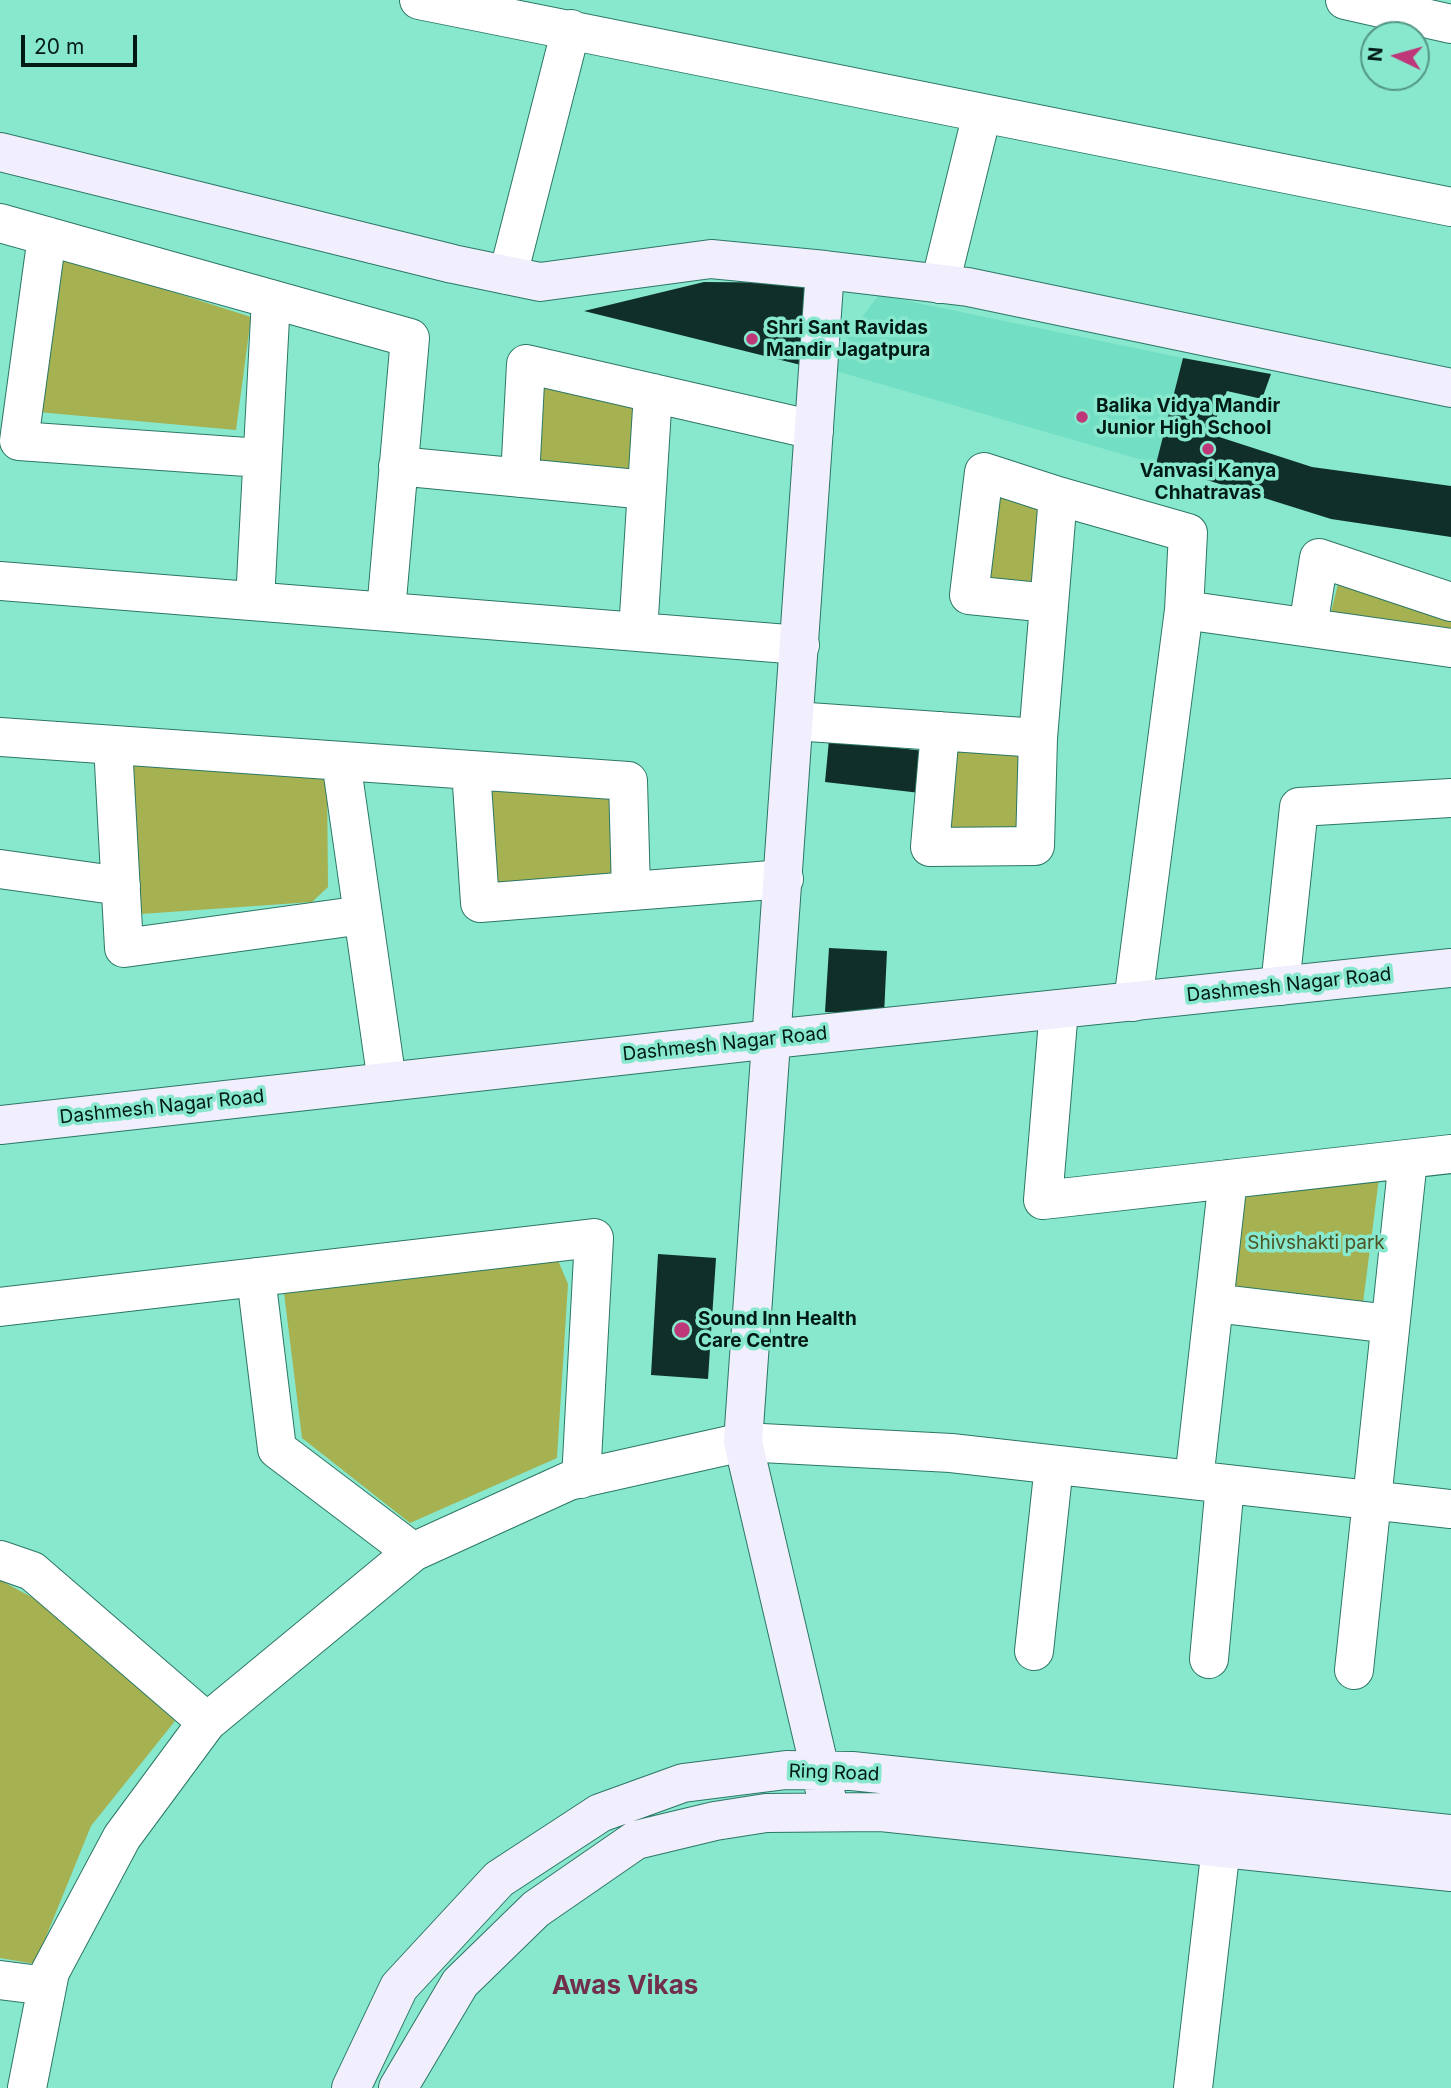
<!DOCTYPE html>
<html>
<head>
<meta charset="utf-8">
<style>
	body { margin:0 }
	#map { position:relative; width:1451px; height:2088px; overflow:hidden; background:#88e8ce; font-family:Inter,sans-serif }
	canvas { display:block }
	.north { position:absolute; left:1360px; top:21px; width:70px; height:70px; box-sizing:border-box; background:#88e8ce; border:2px solid #529684; border-radius:50%; rotate:275deg; font-size:19px; font-weight:700; line-height:28px; text-align:center; color:#001b14 }
	.north::after { content:''; display:block; margin:auto; width:24px; height:32px; background:#bd3779; clip-path:polygon(50% 0,100% 100%,50% 72%,0 100%) }
	.scale { position:absolute; left:21px; top:35px; width:116px; height:32px; box-sizing:border-box; border:4px solid #001b14; border-top:0; padding-left:9px; font-size:21px; line-height:24px; white-space:nowrap; color:#001b14; -webkit-text-stroke:5px #88e8ce; paint-order:stroke }
</style>
</head>
<body>
<div id="map">
<canvas width="1451" height="2088"></canvas>
<div class="north">N</div>
<div class="scale">20 m</div>
</div>
<script>
const ctx = document.querySelector('canvas').getContext('2d');
ctx.lineJoin = 'round';
function paint(path, color) { ctx.fillStyle = color; ctx.fill(path, 'evenodd'); }
const poly = rows => new Path2D(rows.map(r => 'M' + r).join(''));
function strokePath(path, color, width, dash) { ctx.strokeStyle = color; ctx.lineWidth = width; ctx.lineCap = dash ? 'butt' : 'round'; ctx.setLineDash(dash || []); ctx.stroke(path); }
function write(font, color, halo, rows, align = 'center') {
  ctx.font = font + ' Inter,sans-serif'; ctx.lineWidth = 7; ctx.setLineDash([]); ctx.textBaseline = 'middle'; ctx.strokeStyle = halo; ctx.fillStyle = color; for (const [text, x, y, turn = 0] of rows) {
    ctx.save(); ctx.translate(x, y); ctx.rotate((+turn || 0) * Math.PI / 180); ctx.textAlign = isNaN(turn) ? turn : align; if (halo) ctx.strokeText(text, 0, 0); ctx.fillText(text, 0, 0); ctx.restore();
  }
}
paint(poly([
	[879,295,1183,358,1156,464,836,371,845,339]
]), '#72dec3');
paint(poly([
	[67,258,251,317,236,430,38,412,43,277],
	[537,384,639,403,633,479,546,470,532,458],
	[995,494,1051,510,1044,589,986,584],
	[1341,572,1451,610,1451,638,1329,620],
	[953,741,1028,745,1020,833,946,834],
	[136,761,327,776,328,887,312,902,141,914,132,770],
	[485,781,617,797,619,879,497,885],
	[1379,1178,1363,1303,1229,1287,1241,1198],
	[557,1258,568,1284,557,1458,410,1523,302,1438,283,1285],
	[0,1580,46,1605,175,1721,91,1826,35,1964,0,1958]
]), '#a6b152');
paint(poly([
	[704,282,815,283,805,366,584,311],
	[1183,358,1271,374,1262,399,1227,391,1210,434,1312,467,1451,486,1451,537,1331,519,1156,464],
	[829,740,933,752,929,794,825,782],
	[829,948,887,951,884,1015,825,1012],
	[658,1254,716,1258,708,1379,651,1375]
]), '#102f28');
const street = poly([
	[419,0,1451,207],
	[1345,0,1451,24],
	[0,223,410,338,386,611],
	[47,236,19,441,261,458],
	[508,275,571,29],
	[940,284,982,114],
	[398,466,647,490],
	[520,478,526,364,814,430],
	[0,581,800,645],
	[255,601,271,299],
	[1049,603,969,595,984,472,1058,496,1188,533,1184,610,1133,1002],
	[1184,610,1451,648],
	[1308,627,1319,558,1451,602],
	[638,632,653,393],
	[794,721,1038,738],
	[940,731,930,847,1035,846,1038,738,1058,496],
	[0,737,628,781,631,891],
	[113,745,124,948,363,915],
	[341,761,387,1082],
	[471,770,480,903,784,879],
	[0,869,121,886],
	[1280,986,1299,807,1451,798],
	[1059,1009,1043,1200,1451,1154],
	[256,1277,277,1449,413,1552],
	[1214,1303,1390,1324],
	[0,1307,594,1238,581,1479],
	[1194,1480,1228,1179],
	[0,1560,32,1571,207,1722],
	[1034,1651,1054,1465],
	[1209,1659,1225,1484],
	[1354,1670,1408,1159],
	[0,1980,47,1986],
	[27,2088,50,1972,122,1837,207,1722,413,1552,569,1481,743,1442,951,1453,1451,1509],
	[1193,2088,1221,1847]
]);
const secondary = poly([
	[0,152,453,264,540,282,711,259,825,270,968,287,1451,388],
	[825,270,743,1442,830,1812],
	[0,1125,772,1039,1451,968],
	[351,2088,399,1987,499,1879,600,1813,683,1783,786,1770,852,1771,1451,1834],
	[398,2088,460,1983,536,1909,636,1840,715,1821,766,1813,881,1812,1451,1872]
]);
strokePath(street, '#2c7765', 40);
strokePath(secondary, '#2c7765', 40);
strokePath(street, '#fff', 38);
strokePath(secondary, '#f1eefd', 38);
for (const [x, y, r, color] of [
	[752,339,7,"#bd3779"],
	[1082,417,7,"#bd3779"],
	[1208,449,7,"#bd3779"],
	[682,1330,9,"#bd3779"]
]) { const dot = new Path2D(); dot.arc(x, y, r, 0, 2 * Math.PI); ctx.fillStyle = color; ctx.fill(dot); strokePath(dot, '#88e8ce', 2.5); }
write('bold 19px', '#001b14', '#88e8ce', [
	["Shri Sant Ravidas",766,328],
	["Mandir Jagatpura",766,350],
	["Balika Vidya Mandir",1096,406],
	["Junior High School",1096,428],
	["Vanvasi Kanya",1208,471,"center"],
	["Chhatravas",1208,493,"center"],
	["Sound Inn Health",698,1319],
	["Care Centre",698,1341]
], 'left');
write('19px', '#001b14', '#88e8ce', [
	["Dashmesh Nagar Road",1289,985,-6],
	["Dashmesh Nagar Road",725,1044,-6],
	["Dashmesh Nagar Road",162,1107,-6],
	["Ring Road",834,1773,2]
]);
write('19px', '#4d5224', '#88e8ce', [
	["Shivshakti park",1316,1243]
]);
write('bold 26px', '#712f4c', '#88e8ce', [
	["Awas Vikas",625,1986]
]);
</script>
</body>
</html>
